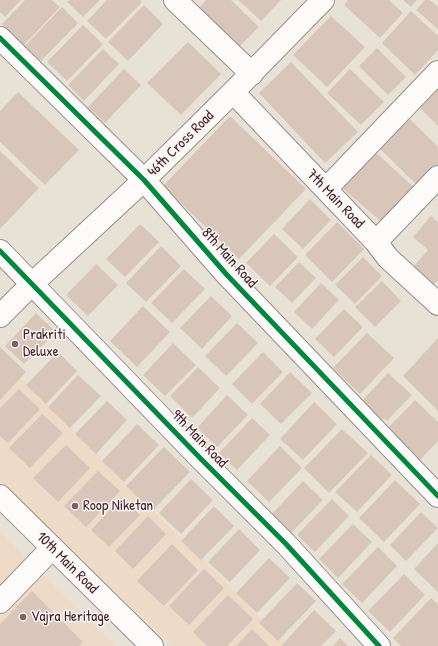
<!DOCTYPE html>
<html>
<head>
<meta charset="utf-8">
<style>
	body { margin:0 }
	canvas { display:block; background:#e8e2d6 }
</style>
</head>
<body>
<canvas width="438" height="646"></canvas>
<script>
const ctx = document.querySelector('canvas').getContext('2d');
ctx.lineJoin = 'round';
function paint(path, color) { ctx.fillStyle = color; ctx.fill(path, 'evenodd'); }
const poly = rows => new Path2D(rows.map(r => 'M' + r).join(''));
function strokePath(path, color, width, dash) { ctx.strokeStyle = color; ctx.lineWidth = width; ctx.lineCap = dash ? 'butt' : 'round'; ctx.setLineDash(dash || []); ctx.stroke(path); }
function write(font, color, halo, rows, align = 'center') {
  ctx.font = font + ' "Patrick Hand",sans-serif'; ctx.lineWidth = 3; ctx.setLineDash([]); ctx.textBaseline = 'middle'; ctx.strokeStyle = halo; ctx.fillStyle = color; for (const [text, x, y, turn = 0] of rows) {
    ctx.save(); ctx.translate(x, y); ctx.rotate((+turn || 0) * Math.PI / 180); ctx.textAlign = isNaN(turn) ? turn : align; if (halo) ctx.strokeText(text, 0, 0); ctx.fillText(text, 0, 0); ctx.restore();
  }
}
paint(poly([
	[0,357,289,646,172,646,0,481],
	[0,532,116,646,13,646,0,634]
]), '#eddbc8');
paint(poly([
	[0,0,21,0,5,17,0,12],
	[25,0,52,0,60,7,24,45,2,24],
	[70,0,100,0,83,17,67,2],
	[107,0,141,0,142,2,106,39,87,21],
	[206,0,231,0,259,27,239,47,198,9],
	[238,0,281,0,261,21],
	[348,0,389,0,403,13,380,38,344,5],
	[403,0,417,0,411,7],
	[425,0,430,0,438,7,438,29,416,10],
	[144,5,163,24,128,61,108,42],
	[62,7,78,23,41,61,25,46],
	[411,11,438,36,438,50,415,75,382,43],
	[331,16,365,47,327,87,293,55],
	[83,25,103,44,67,81,47,62],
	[188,42,221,74,181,115,147,83],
	[377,48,406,77,388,95,359,66],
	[103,49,119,64,84,101,68,85],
	[291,62,358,132,325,163,259,93],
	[124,69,141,85,105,123,88,107],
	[350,69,384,102,361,125,327,93],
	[438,82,438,126,416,104],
	[18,92,79,150,45,185,0,142,0,111],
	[406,115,438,147,438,169,420,188,377,146],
	[230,116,306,189,239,259,163,186],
	[373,150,419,192,385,225,340,186],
	[0,151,39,188,0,229],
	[310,199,331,220,303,249,282,229],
	[431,216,438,222,438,280,429,290,409,272,428,250,413,237],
	[337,222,364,249,332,282,305,255],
	[140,224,159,242,125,277,106,259],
	[274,234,298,257,270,286,246,263],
	[161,246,181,266,146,302,126,283],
	[363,257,382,276,355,304,335,285],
	[299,262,316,278,292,303,275,287],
	[96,264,118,285,88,316,66,295],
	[184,269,205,289,172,323,151,303],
	[382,281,401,301,375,327,355,307],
	[321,283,339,300,312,329,294,312],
	[211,296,232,316,202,349,180,328],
	[143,306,170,332,137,367,110,341],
	[344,309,363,327,334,357,315,339],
	[36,313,56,332,24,364,5,346],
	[237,323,258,343,226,376,205,356],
	[367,333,394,358,360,394,333,368],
	[438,338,438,411,403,376],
	[173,343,196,365,165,396,143,375],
	[0,347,26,372,0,400],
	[58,352,77,371,46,404,26,385],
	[263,352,283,372,252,404,232,384],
	[198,367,220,388,192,418,170,396],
	[290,372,312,393,281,424,260,404],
	[388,373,412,395,387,421,384,418,380,422,360,403],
	[78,375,101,396,70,428,48,407],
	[19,389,40,409,8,443,0,436,0,408],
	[227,395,248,415,217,447,197,428],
	[415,400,438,422,438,441,420,460,388,428],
	[107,401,127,420,96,454,75,434],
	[314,402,337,424,303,460,280,439],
	[42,414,63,433,30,468,9,448],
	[252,418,270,435,237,470,219,453],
	[137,424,159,445,124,482,102,461],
	[342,429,368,453,329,493,304,468],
	[66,445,90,468,58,502,33,478],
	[280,446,302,468,269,502,247,481],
	[164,447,190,472,152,511,126,486],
	[371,455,392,475,357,512,335,492],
	[98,471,120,491,86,527,64,506],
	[191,479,213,500,181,534,159,513],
	[395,480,420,504,384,542,359,518],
	[303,481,323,500,291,533,271,515],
	[122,497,140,515,109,547,91,530],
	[332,499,349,516,315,552,297,535],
	[214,506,234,526,201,560,181,541],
	[421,512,438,528,406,561,390,545],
	[148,516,166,534,133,569,115,551],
	[353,524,372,542,338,578,319,559],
	[239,529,260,550,230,582,208,562],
	[438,543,438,592,414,569],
	[172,544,198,570,164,606,137,581],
	[378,547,397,566,362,603,342,584],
	[269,558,290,578,257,613,236,593],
	[204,569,224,588,189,625,169,606],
	[404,574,425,595,390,632,368,611],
	[297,583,316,601,278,641,259,623],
	[32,591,83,642,79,646,0,646,0,624],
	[228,595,253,619,227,646,207,646,193,632],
	[431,598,438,604,438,646,401,646,393,638],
	[314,610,336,631,321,646,281,646],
	[252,629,269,646,236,646],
	[340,638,348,646,333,646]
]), '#d9c6ba');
const minor = poly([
	[175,0,252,74],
	[0,38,144,180,227,275,438,496],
	[233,92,376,242,388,258,438,304],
	[326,189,438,72],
	[376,242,438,177],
	[0,251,202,460,286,544,379,646],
	[0,316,32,284,144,180,233,92,323,0],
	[0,496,152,646],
	[0,602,52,548]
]);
strokePath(minor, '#988e8a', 24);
strokePath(minor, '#fcfbf9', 22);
strokePath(poly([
	[0,38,144,180,227,275,438,496],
	[0,251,202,460,286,544,379,646]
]), '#00873e', 5);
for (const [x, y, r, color] of [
	[15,344,4,"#816367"],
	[75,506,4,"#816367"],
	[23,617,4,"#816367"]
]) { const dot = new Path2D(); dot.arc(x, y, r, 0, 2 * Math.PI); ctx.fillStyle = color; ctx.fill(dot); strokePath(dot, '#f6f6f2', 1.5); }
write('15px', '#4a1f2b', '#f6f6f2', [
	["46th Cross Road",181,144,-45],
	["7th Main Road",335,199,46],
	["8th Main Road",229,258,48],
	["9th Main Road",199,439,46],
	["10th Main Road",67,563,45]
]);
write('15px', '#4a1f2b', '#f6f6f2', [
	["Prakriti",23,335],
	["Deluxe",23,352],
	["Roop Niketan",83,506],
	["Vajra Heritage",31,617]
], 'left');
</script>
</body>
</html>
